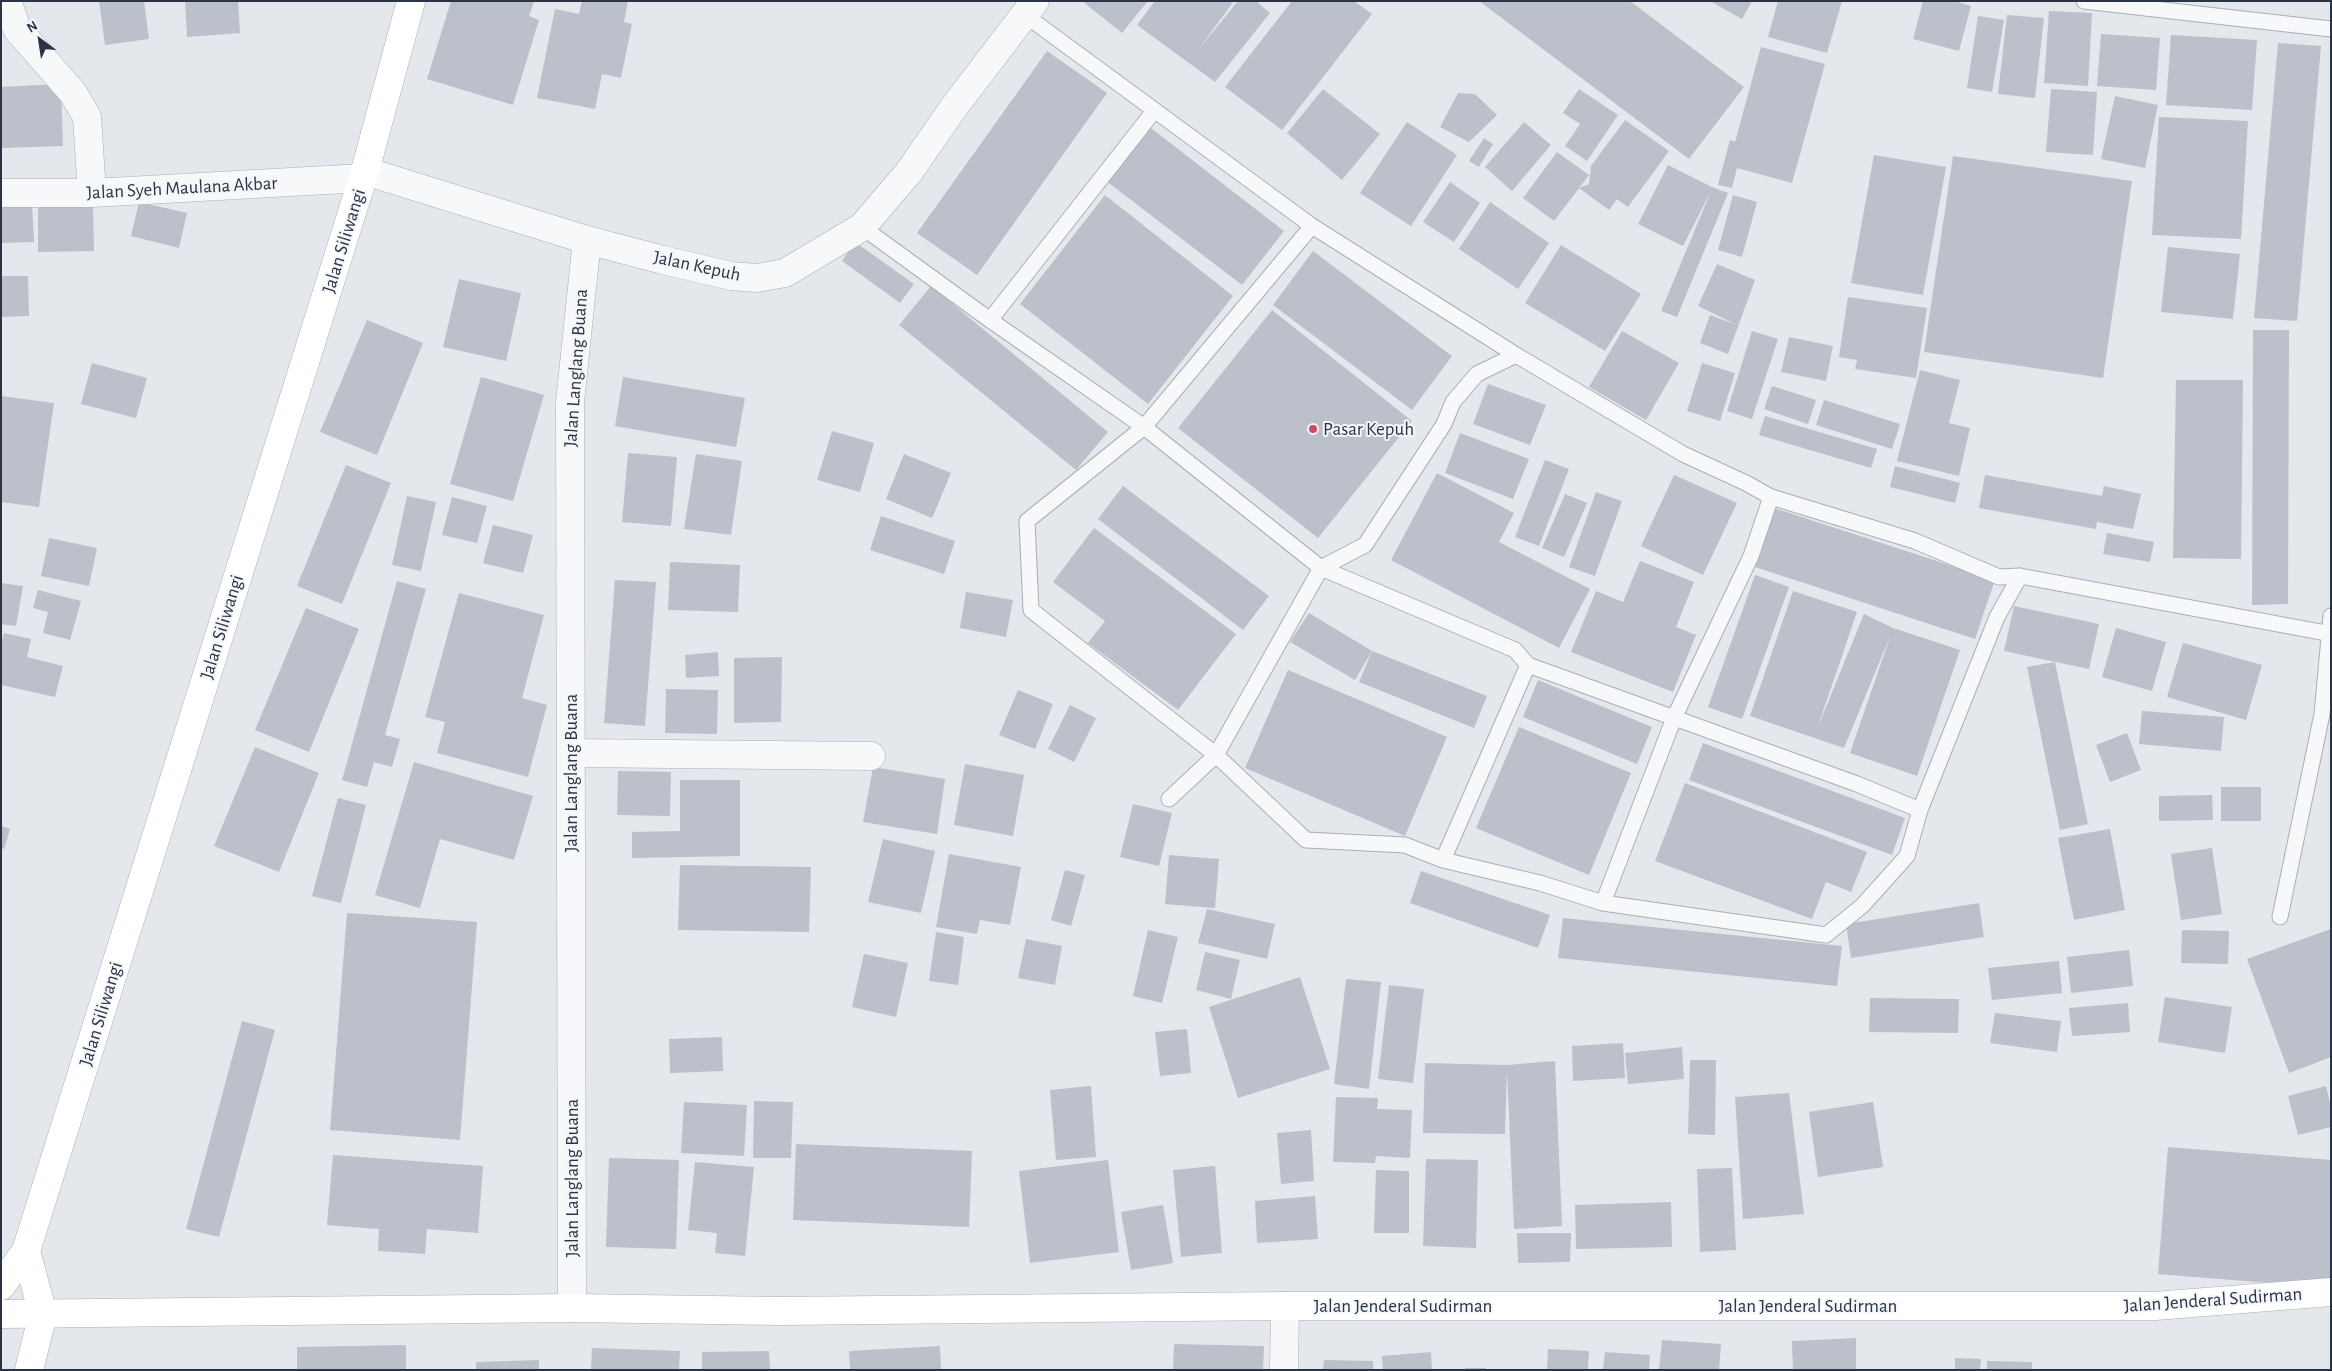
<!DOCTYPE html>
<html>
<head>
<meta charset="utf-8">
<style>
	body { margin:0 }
	#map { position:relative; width:2332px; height:1371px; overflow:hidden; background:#e4e7ec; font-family:"Alegreya Sans",sans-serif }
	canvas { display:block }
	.frame { position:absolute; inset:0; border:2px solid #2b3445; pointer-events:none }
	.north { position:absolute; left:15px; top:15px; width:50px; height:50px; -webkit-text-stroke:4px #f4f6f9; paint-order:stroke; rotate:329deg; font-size:14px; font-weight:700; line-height:20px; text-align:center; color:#2b3445 }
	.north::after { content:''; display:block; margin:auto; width:18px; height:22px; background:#2b3445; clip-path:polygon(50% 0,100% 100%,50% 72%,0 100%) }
</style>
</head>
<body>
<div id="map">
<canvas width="2332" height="1371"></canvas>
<div class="frame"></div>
<div class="north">N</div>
</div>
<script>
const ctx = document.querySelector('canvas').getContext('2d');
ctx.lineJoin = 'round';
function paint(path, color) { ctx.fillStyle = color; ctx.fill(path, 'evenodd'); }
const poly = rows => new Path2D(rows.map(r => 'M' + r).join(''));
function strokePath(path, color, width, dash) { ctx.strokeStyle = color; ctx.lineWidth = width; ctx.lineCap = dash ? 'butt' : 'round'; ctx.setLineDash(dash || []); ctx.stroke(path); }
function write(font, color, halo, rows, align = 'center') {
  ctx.font = font + ' "Alegreya Sans",sans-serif'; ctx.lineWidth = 4; ctx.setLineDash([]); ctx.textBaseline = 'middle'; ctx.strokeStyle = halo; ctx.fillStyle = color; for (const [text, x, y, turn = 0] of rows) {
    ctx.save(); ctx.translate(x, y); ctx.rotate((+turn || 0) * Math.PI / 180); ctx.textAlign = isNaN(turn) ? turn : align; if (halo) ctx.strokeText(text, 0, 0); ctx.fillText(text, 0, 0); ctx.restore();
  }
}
paint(poly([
	[99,1,144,1,149,39,105,45],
	[185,1,238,1,240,33,187,37],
	[451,1,534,1,529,16,539,20,513,105,427,79],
	[582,1,628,1,624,22,632,24,621,78,602,74,595,109,537,98,555,9,579,14],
	[1082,1,1148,1,1122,33],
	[1155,1,1234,1,1198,50,1238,1,1256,1,1270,13,1215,82,1137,25],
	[1292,1,1354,1,1372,14,1282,130,1225,87],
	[1479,1,1630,1,1744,87,1689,159],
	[1710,1,1752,1,1742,19],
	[1778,1,1842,1,1827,53,1768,37],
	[1923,1,1954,1,1971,6,1959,51,1913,39],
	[2049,11,2092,13,2088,86,2044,83],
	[2007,15,2044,18,2035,98,1998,94],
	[1978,16,2004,20,1992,92,1967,88],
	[2101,34,2160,38,2156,90,2097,86],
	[2171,35,2257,40,2252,110,2166,105],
	[2278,43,2321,46,2297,321,2254,318],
	[1761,47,1825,64,1792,183,1737,168,1732,188,1718,185,1730,140,1735,142],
	[1047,51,1107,93,977,275,917,233],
	[61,84,63,146,1,148,1,87],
	[1323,89,1380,134,1342,180,1287,133],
	[1579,89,1618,115,1587,161,1565,146,1580,124,1563,113],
	[2051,89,2097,92,2093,155,2046,152],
	[1458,93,1475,94,1497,115,1469,142,1440,127],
	[2115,96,2158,105,2145,168,2101,159],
	[2159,117,2248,121,2241,239,2152,235],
	[1625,120,1669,151,1628,207,1617,199,1609,210,1579,188,1589,184,1591,166],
	[1407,122,1457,155,1411,226,1360,193],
	[1524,122,1551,145,1512,191,1485,167],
	[1147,125,1284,231,1242,285,1105,180],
	[1484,138,1493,144,1479,167,1469,161],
	[1557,152,1589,175,1554,221,1523,198],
	[1874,155,1946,167,1923,295,1851,283],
	[1953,156,2132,181,2103,378,1924,352],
	[1668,165,1712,187,1728,193,1677,317,1661,311,1711,191,1683,246,1638,224],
	[1450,182,1480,203,1454,242,1423,222],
	[1105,195,1233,296,1148,404,1020,304],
	[1733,195,1757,202,1742,257,1718,250],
	[139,202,187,213,179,248,131,236],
	[1490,202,1549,243,1518,289,1459,249],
	[32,204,34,242,1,243,1,205],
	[93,206,94,251,38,252,38,207],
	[855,242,914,284,900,303,842,261],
	[1561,245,1641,294,1605,351,1525,303],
	[2168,247,2240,254,2233,319,2161,312],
	[1313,251,1452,356,1412,410,1273,305],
	[1717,264,1755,280,1728,354,1700,343,1710,315,1737,325,1698,306],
	[1,276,28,276,29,316,1,317],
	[459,279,521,293,506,361,443,347],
	[931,286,1108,432,1076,470,899,325],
	[1848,297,1927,308,1916,378,1855,369,1857,360,1839,357],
	[1272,310,1412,421,1318,538,1178,428],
	[367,320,423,343,377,455,320,432],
	[2253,330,2289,330,2288,604,2252,605],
	[1622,331,1679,363,1646,420,1589,387],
	[1752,331,1778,339,1752,419,1727,411],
	[1789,337,1833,346,1826,381,1781,372],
	[92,363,147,378,136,418,81,404],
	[1702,363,1735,373,1720,421,1687,411],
	[1920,370,1960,380,1949,423,1970,428,1959,476,1897,461],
	[481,377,544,395,513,501,450,484],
	[623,377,745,398,736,447,615,426],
	[2176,380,2243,380,2241,559,2173,558],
	[1488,384,1546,405,1530,445,1473,424],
	[1772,386,1816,400,1808,424,1764,409],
	[1,396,54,403,39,507,1,502],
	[1824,400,1900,424,1892,449,1816,425],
	[1765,416,1877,449,1871,468,1759,435],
	[832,431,874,443,860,492,817,480],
	[1460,433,1529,459,1513,499,1445,473],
	[628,453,677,457,671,526,622,522],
	[696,454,742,461,731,535,684,529],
	[904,454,951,473,932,518,886,499],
	[1545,460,1569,469,1539,546,1515,537],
	[346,465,391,483,342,604,297,586],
	[1895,466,1960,483,1955,503,1890,487],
	[1437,473,1514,513,1499,542,1590,589,1559,648,1391,560],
	[1674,475,1737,503,1703,575,1641,546],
	[1985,475,2102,496,2104,486,2141,494,2133,529,2097,522,2096,529,1979,508],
	[1123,486,1269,596,1243,630,1098,519],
	[1596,492,1622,501,1595,576,1569,567],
	[1565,494,1587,503,1564,557,1542,548],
	[407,496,436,502,421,571,392,565],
	[452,497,487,506,477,543,442,535],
	[1771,507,1995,580,1975,639,1752,566],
	[881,516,955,541,944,574,870,550],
	[493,525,533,535,523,573,483,563],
	[1094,528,1236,634,1178,710,1088,643,1105,621,1053,582],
	[2107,533,2154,542,2150,562,2103,554],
	[49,538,97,548,89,586,41,576],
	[1640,561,1694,582,1676,627,1696,635,1673,692,1571,652,1596,591,1623,602],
	[670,562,740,565,738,612,668,610],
	[1755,575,1789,587,1742,719,1708,707],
	[615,580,656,582,645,726,604,723],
	[397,581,426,589,385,735,400,739,392,767,374,762,367,787,342,780],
	[1,583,23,586,16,626,1,624],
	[38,590,81,601,70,640,43,633,48,612,33,608],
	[1793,591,1857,612,1817,729,1864,614,1893,628,1960,650,1917,776,1850,753,1891,634,1844,748,1750,716],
	[966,592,1013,600,1006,637,960,628],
	[459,593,544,615,522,698,547,705,528,777,437,753,445,722,425,717],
	[2014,606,2099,624,2089,669,2004,651],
	[306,608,359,629,309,752,255,730],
	[1309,613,1372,651,1355,680,1290,642],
	[2116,628,2166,642,2152,691,2102,677],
	[4,633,31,639,27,657,63,666,55,697,1,685,1,643],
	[2183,643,2262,665,2246,720,2167,697],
	[1372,651,1487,696,1474,728,1359,682],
	[718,652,719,676,686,678,685,655],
	[782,657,781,722,734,723,734,658],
	[2055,662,2088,824,2060,830,2027,667],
	[1288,670,1447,737,1405,836,1245,768],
	[1538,680,1652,727,1637,764,1523,717],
	[666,689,718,690,717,734,665,733],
	[1018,690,1053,704,1035,749,999,735],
	[1070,705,1096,718,1074,762,1048,749],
	[2142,711,2224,717,2221,751,2139,744],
	[1519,727,1631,773,1589,875,1476,828],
	[2127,733,2141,770,2110,782,2096,745],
	[1703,743,1905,818,1892,855,1689,780],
	[255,747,319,773,279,872,214,846],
	[414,762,533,796,514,860,440,839,420,908,375,895],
	[965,764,1024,775,1013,836,954,825],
	[873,767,945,779,937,834,863,822],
	[618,771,671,772,670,816,617,815],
	[680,780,740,780,740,856,632,858,632,832,680,831],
	[1685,783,1867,852,1851,892,1826,882,1812,919,1655,861],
	[2221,787,2261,787,2261,821,2221,821],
	[2212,795,2213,820,2159,821,2159,796],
	[338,798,366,805,341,903,312,896],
	[1133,804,1172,813,1159,866,1120,857],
	[1,826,10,829,4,849,1,848],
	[2110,829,2125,910,2074,920,2058,838],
	[883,839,935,851,921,913,868,902],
	[2212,848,2222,914,2181,920,2171,854],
	[949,854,1021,867,1010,925,980,920,977,934,936,927],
	[1169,855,1219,859,1215,908,1165,904],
	[680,865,811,867,809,932,678,930],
	[1065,870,1085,875,1071,926,1051,920],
	[1421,871,1550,915,1538,948,1410,903],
	[1979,903,1984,937,1851,958,1846,924],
	[1207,909,1275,924,1267,959,1198,943],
	[347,913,477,922,460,1140,330,1130],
	[1563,918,1842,946,1837,986,1558,958],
	[2331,929,2331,1057,2289,1073,2247,959],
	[1148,930,1178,937,1162,1003,1133,996],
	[2182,930,2229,931,2228,964,2181,963],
	[936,932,964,937,958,985,929,981],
	[1026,939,1062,946,1055,985,1018,978],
	[2129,950,2133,986,2071,993,2067,957],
	[1205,952,1240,960,1231,999,1196,990],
	[864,954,908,963,896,1017,852,1007],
	[2059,961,2062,993,1992,1000,1988,968],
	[1300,977,1330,1069,1238,1098,1209,1007],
	[1346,979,1381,982,1369,1089,1334,1084],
	[1389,985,1424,989,1413,1083,1378,1079],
	[2165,997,2232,1007,2225,1053,2158,1042],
	[1870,998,1959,999,1958,1033,1869,1032],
	[2128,1003,2130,1032,2072,1036,2069,1008],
	[1995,1013,2061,1021,2057,1052,1990,1043],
	[242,1021,275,1030,219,1237,186,1229],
	[1187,1029,1191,1073,1160,1076,1155,1032],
	[722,1037,723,1071,670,1073,669,1039],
	[1623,1043,1625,1078,1573,1081,1572,1046],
	[1682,1047,1684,1079,1628,1084,1625,1053],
	[1690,1060,1716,1060,1715,1135,1688,1134],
	[1555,1061,1562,1226,1514,1229,1507,1070,1505,1134,1423,1133,1425,1063,1507,1065],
	[1091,1086,1096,1157,1056,1160,1050,1090],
	[2326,1086,2331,1107,2331,1127,2298,1135,2288,1096],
	[1789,1093,1804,1214,1743,1219,1735,1097],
	[1336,1097,1378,1098,1377,1109,1412,1110,1410,1158,1376,1156,1375,1163,1333,1162],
	[754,1101,793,1102,791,1158,753,1158],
	[684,1102,747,1105,744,1156,681,1153],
	[1873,1102,1883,1167,1818,1177,1809,1112],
	[1311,1130,1314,1181,1281,1184,1277,1133],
	[796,1144,972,1151,969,1227,793,1220],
	[2168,1147,2331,1160,2331,1288,2158,1274],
	[333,1155,483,1166,478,1233,427,1229,425,1254,378,1251,379,1229,327,1225],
	[609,1158,679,1160,676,1249,606,1247],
	[1426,1159,1478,1160,1476,1248,1423,1246],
	[1108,1160,1119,1252,1030,1263,1019,1171],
	[695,1162,754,1167,745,1256,715,1253,717,1233,688,1230],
	[1215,1166,1222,1253,1181,1257,1173,1170],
	[1732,1168,1736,1250,1700,1252,1697,1169],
	[1376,1170,1409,1171,1409,1233,1374,1233],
	[1315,1196,1318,1239,1257,1243,1255,1201],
	[1671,1202,1672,1247,1576,1249,1575,1205],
	[1163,1205,1173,1263,1131,1270,1121,1212],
	[1517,1233,1571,1233,1570,1262,1518,1263],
	[1856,1338,1856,1370,1793,1370,1792,1341],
	[1662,1340,1721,1344,1719,1370,1659,1370],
	[1174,1344,1264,1346,1263,1370,1173,1370],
	[406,1345,406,1370,297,1370,297,1347],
	[940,1346,941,1370,850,1370,849,1351],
	[592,1348,680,1351,679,1370,591,1370],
	[1548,1349,1589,1351,1588,1370,1547,1370],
	[769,1351,770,1370,702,1370,702,1352],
	[1431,1352,1432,1370,1383,1370,1382,1356],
	[1605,1352,1650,1355,1649,1370,1603,1370],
	[1955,1358,1981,1359,1980,1370,1955,1370],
	[539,1360,539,1370,476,1370,476,1362],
	[1324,1360,1373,1361,1373,1370,1323,1370],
	[1987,1361,2032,1362,2032,1370,1987,1370],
	[1465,1368,1486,1368,1486,1370,1465,1370]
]), '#bbc0ca');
const service = poly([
	[2084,1,2331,29],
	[1025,15,1312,226,1516,355,1683,454,1746,483,1771,497,1915,541,1999,577,2020,576,2331,634],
	[1312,226,1144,427,1027,521,1031,610,1216,755,1306,840,1405,845,1443,860,1540,883,1603,903,1826,935,1862,906,1907,856,1920,810],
	[862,227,990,320,1144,427,1321,568,1515,650,1528,665,1857,784,1920,810,1997,617,2020,576],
	[990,320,1154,111],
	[1169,799,1216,755,1321,568,1365,545,1444,424,1453,402,1477,374,1516,355],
	[1443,860,1528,665],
	[1603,903,1674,718,1751,556,1771,497],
	[2280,917,2322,714,2331,616]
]);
const minor = poly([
	[7,1,17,29,73,93,87,117,92,193],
	[365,171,587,240,663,260,731,276,757,278,785,273,862,227,909,172,954,107,1035,1],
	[1,193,92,193,363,178],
	[571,753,871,756],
	[572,1308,570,402,587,240]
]);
const tertiary = poly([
	[1284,1370,1285,1306]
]);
const secondary = poly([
	[1,1314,572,1308,779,1311,1285,1306,2155,1306,2331,1292]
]);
const primary = poly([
	[26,1251,43,1314,29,1370],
	[1,1286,26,1251,365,171,411,1]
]);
strokePath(service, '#a9aeb7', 17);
strokePath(minor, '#a9aeb7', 29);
strokePath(tertiary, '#a9aeb7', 29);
strokePath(secondary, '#a9aeb7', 29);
strokePath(primary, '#a3abb8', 29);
strokePath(service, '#f7f8fa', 15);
strokePath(minor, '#f7f8fa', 28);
strokePath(tertiary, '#f7f8fa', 28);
strokePath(secondary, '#fff', 28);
strokePath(primary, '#fff', 28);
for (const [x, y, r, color] of [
	[1313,429,5,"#d1495b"]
]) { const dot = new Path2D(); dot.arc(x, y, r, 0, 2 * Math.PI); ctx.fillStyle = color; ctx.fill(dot); strokePath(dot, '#f4f6f9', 2); }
write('19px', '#2b3445', '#f4f6f9', [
	["Jalan Syeh Maulana Akbar",182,188,-3],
	["Jalan Siliwangi",344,241,-73],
	["Jalan Kepuh",697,266,12],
	["Jalan Langlang Buana",576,368,-86],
	["Jalan Siliwangi",222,627,-73],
	["Jalan Langlang Buana",571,773,-90],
	["Jalan Siliwangi",101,1014,-73],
	["Jalan Langlang Buana",572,1178,-90],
	["Jalan Jenderal Sudirman",2213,1300,-4],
	["Jalan Jenderal Sudirman",1403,1306],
	["Jalan Jenderal Sudirman",1808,1306]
]);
write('19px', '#2b3445', '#f4f6f9', [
	["Pasar Kepuh",1323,429]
], 'left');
</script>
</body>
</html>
